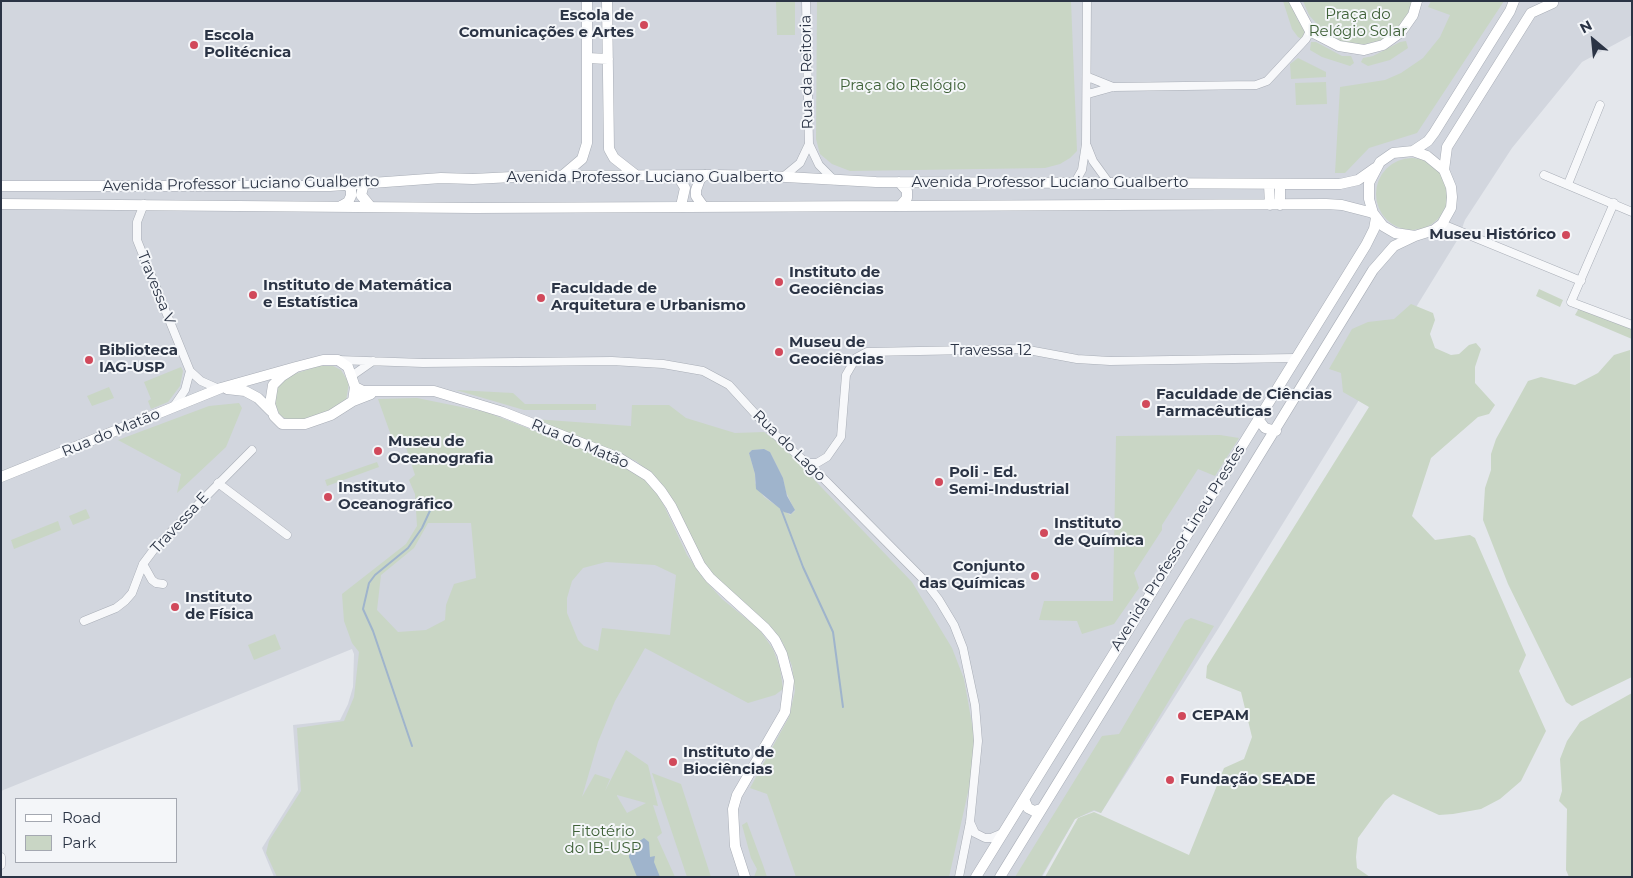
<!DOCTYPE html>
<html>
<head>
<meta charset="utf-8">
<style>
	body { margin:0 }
	#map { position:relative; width:1633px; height:878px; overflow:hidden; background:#e4e7ec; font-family:Montserrat,sans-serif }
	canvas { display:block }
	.frame { position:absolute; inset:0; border:2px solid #2b3445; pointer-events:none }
	.legend { position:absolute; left:15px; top:798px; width:162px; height:65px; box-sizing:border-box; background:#f4f6f9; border:1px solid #a4a8b1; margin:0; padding:6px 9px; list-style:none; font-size:15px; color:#2b3445 }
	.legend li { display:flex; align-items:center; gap:10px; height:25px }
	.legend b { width:25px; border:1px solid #a4a8b1 }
	.north { position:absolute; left:1568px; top:15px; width:50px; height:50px; -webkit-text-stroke:4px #f4f6f9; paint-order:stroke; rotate:332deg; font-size:14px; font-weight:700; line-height:20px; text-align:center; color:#2b3445 }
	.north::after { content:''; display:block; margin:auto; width:18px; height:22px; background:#2b3445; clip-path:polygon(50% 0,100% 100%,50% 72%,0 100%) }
</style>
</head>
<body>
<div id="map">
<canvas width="1633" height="878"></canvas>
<div class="frame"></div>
<ul class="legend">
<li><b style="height:6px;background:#fff"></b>Road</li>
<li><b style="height:14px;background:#c9d6c5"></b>Park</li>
</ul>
<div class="north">N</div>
</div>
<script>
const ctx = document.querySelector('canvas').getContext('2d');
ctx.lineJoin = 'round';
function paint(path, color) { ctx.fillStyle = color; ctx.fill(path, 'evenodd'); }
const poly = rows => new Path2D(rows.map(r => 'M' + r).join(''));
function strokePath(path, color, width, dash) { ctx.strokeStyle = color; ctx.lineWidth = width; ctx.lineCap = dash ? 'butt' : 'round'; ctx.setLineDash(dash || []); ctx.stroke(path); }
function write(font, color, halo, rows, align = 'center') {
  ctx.font = font + ' Montserrat,sans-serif'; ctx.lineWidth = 4; ctx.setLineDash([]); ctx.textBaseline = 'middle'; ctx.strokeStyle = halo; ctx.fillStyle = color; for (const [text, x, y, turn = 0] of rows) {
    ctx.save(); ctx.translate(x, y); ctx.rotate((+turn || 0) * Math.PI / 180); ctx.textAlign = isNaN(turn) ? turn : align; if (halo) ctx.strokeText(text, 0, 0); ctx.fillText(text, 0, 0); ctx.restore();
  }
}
paint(poly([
	[1,1,1632,1,1632,35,1582,62,1512,148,1465,220,1458,239,1218,629,1101,813,1094,811,1075,819,1042,877,274,877,262,848,298,790,293,725,340,720,348,704,353,687,354,654,352,649,1,791]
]), '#d2d6de');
paint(poly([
	[776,1,795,1,795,35,777,35],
	[817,1,1071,1,1077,151,1070,158,1060,164,1045,168,850,171,832,164,820,154,816,139],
	[1283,1,1291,1,1297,19,1307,33,1302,39,1298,37,1292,29],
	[1303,1,1413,1,1409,15,1399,30,1383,40,1362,45,1346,44,1324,32,1309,15],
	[1431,1,1504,1,1417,133,1369,148,1345,173,1335,173,1340,87,1385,80,1401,73,1423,58,1440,37,1450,15,1428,7],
	[1406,41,1408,48,1390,60,1368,66,1361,62,1363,58,1373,56,1400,42],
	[1311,42,1316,42,1342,56,1351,56,1354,63,1350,66,1322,57,1310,50],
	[1298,58,1326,72,1326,77,1291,79,1290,64],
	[1326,82,1327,104,1296,105,1295,83],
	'1376 194a36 36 0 1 1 72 0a36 36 0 1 1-72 0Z',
	[1539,289,1563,300,1560,307,1536,296],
	[1411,304,1433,313,1435,320,1430,334,1435,348,1451,355,1459,354,1469,345,1476,343,1481,349,1475,367,1475,383,1495,405,1489,414,1478,417,1431,458,1412,516,1435,540,1470,535,1475,538,1526,655,1519,671,1546,731,1521,781,1500,799,1481,809,1453,814,1439,815,1393,794,1385,801,1358,838,1356,857,1357,868,1370,877,1045,877,1078,818,1094,812,1189,855,1224,768,1244,759,1252,737,1241,692,1206,678,1207,666,1369,407,1343,392,1341,373,1329,369,1352,329,1368,322,1394,319],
	[1579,308,1632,328,1632,339,1575,315],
	[1630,350,1632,677,1572,706,1566,702,1508,584,1483,520,1485,488,1491,470,1491,454,1496,439,1528,381,1541,377,1575,385,1598,373,1614,355],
	[319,366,333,366,341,370,349,383,346,401,336,408,300,421,286,419,280,415,274,402,277,386,285,377],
	[181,367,183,371,180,386,168,402,151,409,148,401,151,399,144,382],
	[109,387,114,398,92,406,87,396],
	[456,390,513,393,525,404,596,404,596,410,524,410],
	[417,398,486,412,628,467,644,479,659,495,687,555,703,578,722,599,759,629,773,649,780,668,783,689,775,695,748,703,645,648,615,701,598,742,582,797,595,774,610,779,605,791,626,750,648,765,658,806,653,805,662,833,657,837,675,877,277,877,266,853,269,841,301,791,297,728,344,721,354,697,359,652,352,643,344,621,342,594,406,544,417,526,415,494,409,480,415,475,403,438,393,441,378,399],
	[428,523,471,523,476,578,454,584,446,605,445,620,426,630,398,632,377,610,381,575,414,548],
	[606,562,655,565,676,575,670,635,602,628,598,651,584,646,578,640,567,613,567,598,572,581,583,568],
	[617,796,617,795,646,803,627,813],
	[239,403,242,408,226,447,177,493,181,474,118,440,209,406],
	[632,405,669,405,686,418,735,433,764,432,779,443,912,582,952,648,964,679,975,741,973,770,949,877,796,877,767,794,750,788,789,717,795,691,792,666,783,643,771,627,723,587,707,567,675,505,650,473,636,461,534,419,631,426],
	[764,449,770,452,783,478,786,492,795,511,790,515,764,497,755,483,755,474,749,453,752,450],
	[1220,435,1239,438,1215,476,1198,469,1162,525,1162,530,1134,573,1139,588,1114,624,1082,634,1077,621,1039,620,1044,601,1113,601,1116,436],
	[377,462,379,467,327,486,325,480],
	[86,509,90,518,73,525,69,516],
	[58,521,61,530,14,549,11,540],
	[1191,618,1214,626,1101,813,1094,810,1075,819,1041,877,1015,877,1102,736,1119,734,1185,621],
	[275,634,281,649,254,660,248,645],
	[1632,693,1632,877,1569,877,1566,870,1567,809,1559,801,1562,791,1560,759,1567,741,1580,722],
	[652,773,681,784,711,877,687,877],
	[747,822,763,865,767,877,754,877,757,869,751,858,742,825]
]), '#c9d6c5');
paint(poly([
	[764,449,770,452,783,478,787,496,795,510,791,514,784,512,756,489,755,474,749,453,752,450],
	[644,838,649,842,650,857,655,856,654,862,660,877,637,877,629,857,630,847]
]), '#9fb4cc');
strokePath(poly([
	[781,509,803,567,833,632,843,707],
	[412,746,373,631,363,609,369,583,375,575,408,548,422,528,434,502]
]), '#9fb4cc', 2);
const street = poly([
	[1088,77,1113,87],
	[1088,94,1113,87,1256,85,1267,81,1306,39,1310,31],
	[809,144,819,165,834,180],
	[1087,146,1093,161,1109,183],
	[1544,175,1632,212],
	[783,177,800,163,809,144,806,1],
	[1074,184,1082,170,1086,144,1087,1],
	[1568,184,1600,105],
	[1614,203,1571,302,1632,325],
	[144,204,137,222,137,240,166,312,190,371,201,381,219,389],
	[1442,224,1581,281],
	[338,360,423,363,612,361,663,364,703,371,729,385,770,430,823,478,923,579,939,600,954,625,963,648,975,705,978,741,970,822,959,877],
	[353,375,373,361],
	[174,406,185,390,190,371],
	[807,463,817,463,827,457,841,437,846,375,856,358,867,352,1023,349,1077,359,1110,361,1295,358],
	[218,483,287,535],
	[143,564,152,580,156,583,163,584],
	[84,621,116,608,125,601,132,593,143,564,155,548,252,450],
	[970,822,975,833,985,838,991,838,1003,833],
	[1,857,1,865]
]);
const secondary = poly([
	[607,1,609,149,614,158,637,176],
	[1294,1,1310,31,1339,46,1364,50,1383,45,1401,32,1413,15,1417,1],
	[587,58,608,59],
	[1413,151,1427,156,1444,170,1451,187,1452,197,1451,208,1442,224,1434,230,1415,236,1395,233,1383,226,1373,213,1369,199,1369,183,1380,162,1393,153,1413,151],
	[1413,151,1428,141,1434,133,1510,11,1514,1],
	[1444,170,1447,147,1531,13,1553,3],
	[562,176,582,159,587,143,587,1],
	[678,176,685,188,681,206],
	[899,182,907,191,907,198,901,205],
	[364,184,361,195,370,206],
	[1269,184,1270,205],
	[1280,184,1280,205],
	[1,186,330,186,441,178,473,179,532,176,715,175,768,176,876,182,1340,184,1358,180,1375,168],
	[1,204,474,208,1326,204,1342,205,1373,213],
	[341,206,348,202,351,196,351,189,347,185],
	[703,206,696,196,696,190,700,179,705,175],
	[355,387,363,391,434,391,503,412,619,458,648,476,661,491,671,506,700,565,710,578,765,628,775,640,782,654,789,681,785,712,737,795,733,809,735,846,745,877],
	[227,389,245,391,258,398,271,411],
	[353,401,355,387,348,367,338,360,323,360,296,367,282,376,273,385,270,404,274,416,282,424,305,424,331,415,353,401,371,394],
	[1258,419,1265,428,1276,431],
	[1,477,221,388,296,367],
	[1024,799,1028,808,1034,811,1041,809],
	[976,877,1366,245,1374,229,1376,218],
	[1000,877,1373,270,1394,246,1415,236]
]);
strokePath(street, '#a9aeb7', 9);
strokePath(secondary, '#a9aeb7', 11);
strokePath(street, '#f7f8fa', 8);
strokePath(secondary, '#fff', 10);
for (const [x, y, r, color] of [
	[644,25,5,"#d1495b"],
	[194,45,5,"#d1495b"],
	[1566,235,5,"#d1495b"],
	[779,282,5,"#d1495b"],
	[253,295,5,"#d1495b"],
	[541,298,5,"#d1495b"],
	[779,352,5,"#d1495b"],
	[89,360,5,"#d1495b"],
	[1146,404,5,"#d1495b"],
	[378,451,5,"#d1495b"],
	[939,482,5,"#d1495b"],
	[328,497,5,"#d1495b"],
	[1044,533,5,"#d1495b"],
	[1035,576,5,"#d1495b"],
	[175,607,5,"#d1495b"],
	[1182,716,5,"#d1495b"],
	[673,762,5,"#d1495b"],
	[1170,780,5,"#d1495b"]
]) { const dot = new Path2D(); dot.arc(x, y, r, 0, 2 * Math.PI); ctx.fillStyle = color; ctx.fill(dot); strokePath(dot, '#f4f6f9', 2); }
write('15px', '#3f6138', '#f4f6f9', [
	["Praça do",1358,15],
	["Relógio Solar",1358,32],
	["Praça do Relógio",903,86],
	["Fitotério",603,832],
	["do IB-USP",603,849]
]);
write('bold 15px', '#2b3445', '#f4f6f9', [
	["Escola de",634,16,"right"],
	["Comunicações e Artes",634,33,"right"],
	["Escola",204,36],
	["Politécnica",204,53],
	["Museu Histórico",1556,235,"right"],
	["Instituto de",789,273],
	["Geociências",789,290],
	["Instituto de Matemática",263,286],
	["e Estatística",263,303],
	["Faculdade de",551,289],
	["Arquitetura e Urbanismo",551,306],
	["Museu de",789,343],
	["Geociências",789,360],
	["Biblioteca",99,351],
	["IAG-USP",99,368],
	["Faculdade de Ciências",1156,395],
	["Farmacêuticas",1156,412],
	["Museu de",388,442],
	["Oceanografia",388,459],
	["Poli - Ed.",949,473],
	["Semi-Industrial",949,490],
	["Instituto",338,488],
	["Oceanográfico",338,505],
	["Instituto",1054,524],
	["de Química",1054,541],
	["Conjunto",1025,567,"right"],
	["das Químicas",1025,584,"right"],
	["Instituto",185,598],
	["de Física",185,615],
	["CEPAM",1192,716],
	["Instituto de",683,753],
	["Biociências",683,770],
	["Fundação SEADE",1180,780]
], 'left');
write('15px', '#2b3445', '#f4f6f9', [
	["Rua da Reitoria",807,72,-91],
	["Avenida Professor Luciano Gualberto",645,178],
	["Avenida Professor Luciano Gualberto",1050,183],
	["Avenida Professor Luciano Gualberto",241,184,-1],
	["Travessa V",156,288,68],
	["Travessa 12",991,351],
	["Rua do Matão",111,433,-22],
	["Rua do Matão",580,444,23],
	["Rua do Lago",789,446,44],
	["Travessa E",180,523,-47],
	["Avenida Professor Lineu Prestes",1178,548,-58]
]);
</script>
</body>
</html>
